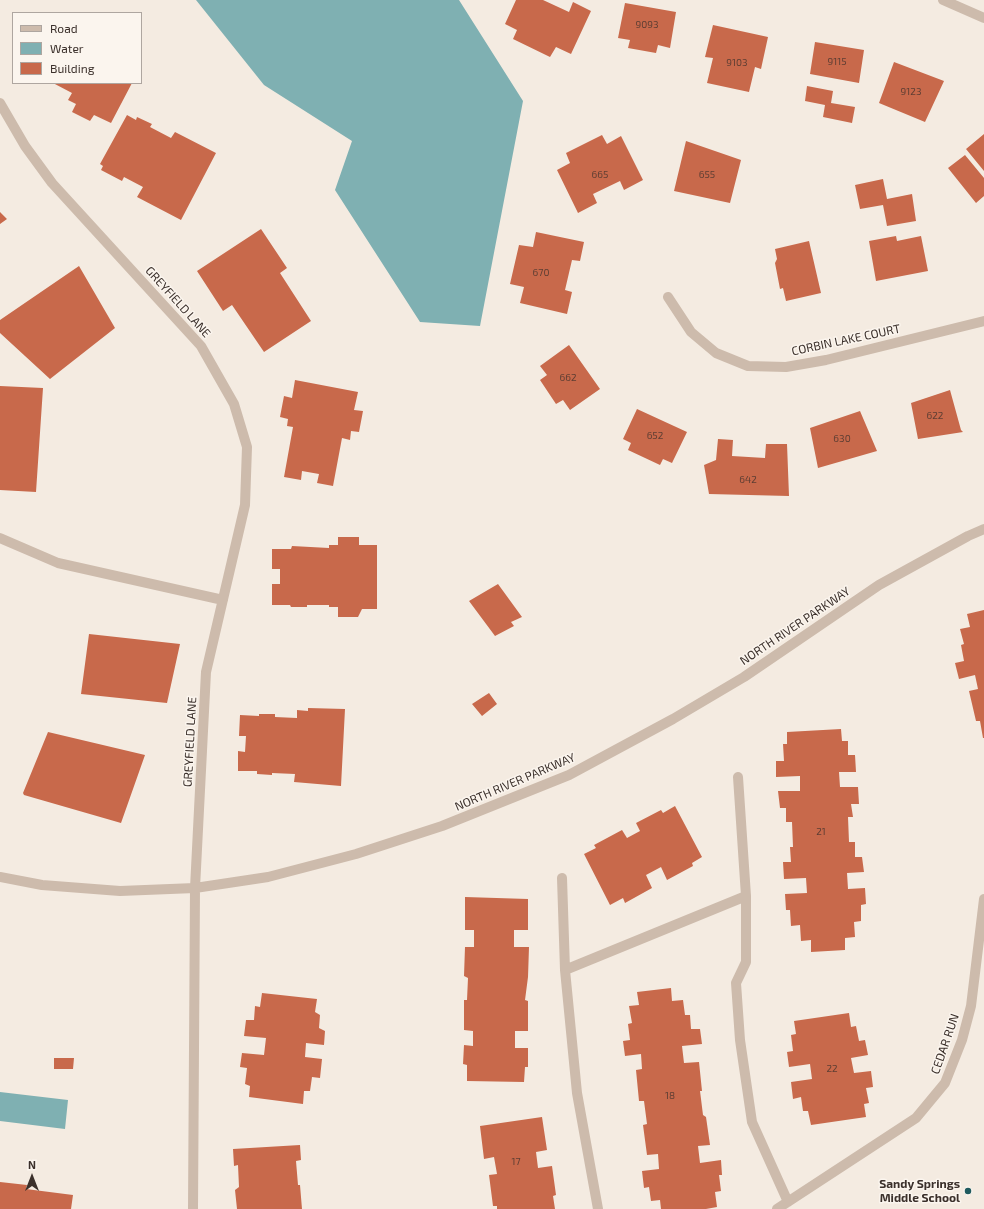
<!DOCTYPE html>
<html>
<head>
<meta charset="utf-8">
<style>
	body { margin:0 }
	#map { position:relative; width:984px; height:1209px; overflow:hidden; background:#f4ebe1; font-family:"Exo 2",sans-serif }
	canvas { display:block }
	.legend { position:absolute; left:12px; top:12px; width:130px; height:72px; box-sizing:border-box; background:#fbf5ee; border:1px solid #aea6a0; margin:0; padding:5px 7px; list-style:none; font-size:12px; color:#3b302b }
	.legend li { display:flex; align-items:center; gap:8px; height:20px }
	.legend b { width:20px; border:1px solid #aea6a0 }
	.north { position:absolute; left:12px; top:1157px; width:40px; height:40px; -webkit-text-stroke:3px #fbf5ee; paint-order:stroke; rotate:0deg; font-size:11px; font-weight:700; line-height:16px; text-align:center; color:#3b302b }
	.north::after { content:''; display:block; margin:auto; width:14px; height:18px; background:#3b302b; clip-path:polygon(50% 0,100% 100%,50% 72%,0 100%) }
</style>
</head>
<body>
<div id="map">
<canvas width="984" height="1209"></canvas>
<ul class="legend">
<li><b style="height:5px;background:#cdbbac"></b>Road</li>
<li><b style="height:11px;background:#7fb0b2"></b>Water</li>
<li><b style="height:11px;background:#c8694b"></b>Building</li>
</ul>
<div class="north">N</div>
</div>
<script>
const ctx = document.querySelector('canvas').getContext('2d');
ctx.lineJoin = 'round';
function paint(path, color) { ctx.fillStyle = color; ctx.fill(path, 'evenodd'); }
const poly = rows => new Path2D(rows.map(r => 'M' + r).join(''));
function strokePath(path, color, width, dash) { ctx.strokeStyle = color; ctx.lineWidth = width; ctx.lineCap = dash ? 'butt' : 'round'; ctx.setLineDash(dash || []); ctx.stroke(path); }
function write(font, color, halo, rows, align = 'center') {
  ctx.font = font + ' "Exo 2",sans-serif'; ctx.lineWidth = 3; ctx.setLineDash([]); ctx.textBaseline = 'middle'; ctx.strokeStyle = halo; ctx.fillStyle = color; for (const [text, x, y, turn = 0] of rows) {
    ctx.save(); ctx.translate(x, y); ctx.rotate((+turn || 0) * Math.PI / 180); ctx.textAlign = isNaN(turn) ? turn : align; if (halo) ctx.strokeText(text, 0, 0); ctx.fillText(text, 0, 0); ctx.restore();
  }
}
paint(poly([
	[196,0,459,0,523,101,480,326,420,322,335,190,352,141,264,85],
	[0,1092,68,1100,65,1129,0,1121]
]), '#7fb0b2');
paint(poly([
	[516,0,543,0,569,12,573,2,591,11,571,54,556,47,550,57,513,39,517,30,505,24],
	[625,3,676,12,670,48,658,45,656,53,628,48,630,40,618,38],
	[713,25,768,37,761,69,755,67,749,92,707,83,713,58,705,57],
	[815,42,864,50,859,83,810,74],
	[894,62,944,81,925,122,879,103],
	[53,83,132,83,111,123,94,115,90,121,72,112,76,104,68,100,72,93],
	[807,86,833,91,831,103,855,107,852,123,823,117,825,105,805,101],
	[127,115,136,120,137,117,152,124,150,127,171,138,175,132,216,153,181,220,137,197,143,187,124,177,122,181,101,170,103,166,100,164],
	[984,134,984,171,966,149],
	[602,135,607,144,621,136,643,180,624,190,620,181,593,194,597,203,578,213,557,170,570,163,566,153],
	[686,141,741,160,730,203,674,191],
	[965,155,984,178,984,196,976,203,948,168],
	[883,179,887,199,912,194,916,221,887,226,883,205,860,209,855,185],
	[0,212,7,219,0,224],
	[261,229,287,268,280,273,311,321,264,352,232,305,223,311,197,271],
	[536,232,584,242,580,261,572,260,565,290,572,292,567,314,520,303,524,287,510,284,519,245,533,247],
	[896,236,897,241,921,236,928,271,876,281,869,241],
	[809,241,821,293,786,301,783,288,780,289,775,263,777,259,775,249],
	[79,266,115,328,50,379,0,333,0,320],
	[569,345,600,389,570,410,563,400,556,404,540,380,547,375,540,366],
	[295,380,358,392,354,410,363,411,359,432,351,431,350,440,342,438,333,486,317,483,319,474,302,471,301,480,284,477,293,427,287,426,288,419,280,417,284,396,292,398],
	[0,386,43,388,36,492,0,490],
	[950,390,961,430,963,432,918,439,911,403],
	[637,409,687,432,672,463,663,459,660,465,628,450,631,443,623,439],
	[860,411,877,451,818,468,810,428],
	[718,439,733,440,732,456,765,458,766,444,787,444,789,496,709,494,704,465,716,460],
	[338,537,359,537,359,545,377,545,377,609,362,609,358,617,338,617,338,607,329,607,329,605,307,605,307,607,291,607,290,605,272,605,272,584,280,584,280,569,272,569,272,549,291,549,292,546,329,548,329,545,338,545],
	[498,584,522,617,511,622,514,626,495,636,469,601],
	[984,610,984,738,983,738,980,721,976,721,969,691,978,689,975,675,959,679,955,663,964,661,961,645,964,644,960,629,970,627,967,614],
	[89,634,180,644,167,703,81,694],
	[489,693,497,704,482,716,472,704],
	[308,708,345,709,341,786,294,782,295,774,272,773,272,775,257,774,257,771,238,771,238,751,245,752,246,736,239,736,240,715,259,716,259,714,275,714,275,717,297,718,297,710,308,711],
	[841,729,842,741,848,741,848,755,855,755,856,772,839,772,840,787,858,787,859,804,851,804,853,817,848,817,849,842,855,842,855,857,862,857,864,872,847,873,848,889,865,888,866,904,861,905,861,921,854,922,855,937,845,938,845,950,811,952,811,940,801,941,800,925,791,926,790,910,786,910,785,894,807,893,806,878,784,879,783,862,791,862,790,847,793,847,792,822,786,822,786,808,780,808,778,791,800,791,800,776,776,777,776,761,784,761,783,744,787,744,787,732],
	[48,732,145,755,121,823,24,795,23,793],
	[675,806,702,857,692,863,693,866,667,880,661,867,646,875,652,888,625,903,623,898,610,905,584,854,596,848,594,845,622,830,627,838,640,831,636,823,661,810,663,813],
	[465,897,528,899,528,930,514,930,514,947,529,947,528,977,525,1000,528,1001,528,1031,515,1031,515,1048,528,1048,528,1067,525,1067,524,1082,467,1081,467,1065,463,1064,464,1045,473,1046,473,1031,464,1030,464,1000,467,1000,468,978,464,976,465,947,474,947,474,930,465,930],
	[671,988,672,1001,683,1000,685,1015,690,1015,691,1029,700,1029,702,1044,682,1046,684,1063,699,1062,702,1091,700,1091,703,1115,706,1117,710,1145,698,1146,700,1163,721,1160,722,1175,719,1175,721,1191,715,1192,717,1207,706,1209,661,1209,660,1200,651,1201,649,1187,644,1188,642,1171,659,1169,658,1154,647,1155,643,1125,647,1124,644,1101,639,1101,636,1070,642,1069,641,1054,625,1056,623,1041,630,1040,628,1024,632,1023,629,1006,639,1005,637,992],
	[262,993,317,999,315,1012,320,1015,319,1028,325,1031,324,1045,306,1043,305,1057,322,1059,320,1078,312,1077,310,1091,304,1091,303,1104,249,1097,250,1086,245,1084,247,1068,240,1067,242,1053,264,1055,266,1038,244,1036,246,1020,254,1020,255,1006,260,1007],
	[849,1013,851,1027,856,1026,859,1041,865,1040,868,1055,851,1058,854,1073,871,1071,873,1087,866,1088,869,1103,864,1104,866,1117,811,1125,808,1111,803,1111,801,1097,793,1099,791,1082,812,1079,810,1064,789,1067,787,1052,793,1051,791,1035,796,1034,794,1021],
	[54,1058,74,1058,73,1069,54,1069],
	[542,1117,547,1150,536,1152,538,1168,552,1166,556,1195,553,1196,555,1209,497,1209,497,1206,493,1206,489,1175,497,1174,494,1157,484,1159,480,1126],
	[300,1145,301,1160,296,1161,298,1185,300,1185,302,1209,237,1209,235,1190,239,1187,238,1165,234,1166,233,1149],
	[0,1182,27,1185,26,1189,73,1195,71,1209,0,1209]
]), '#c8694b');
strokePath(poly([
	[943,0,984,18],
	[0,103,25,146,52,183,201,346,234,404,247,447,245,505,206,672,195,888,193,1209],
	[668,297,691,332,716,353,748,366,786,367,826,360,984,321],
	[0,538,58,563,223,600],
	[738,777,746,896,746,962,736,983,740,1040,752,1122,788,1202],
	[0,877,42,885,120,891,195,888,268,877,356,854,442,826,569,775,673,719,744,677,879,585,968,536,984,529],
	[562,878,565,970,577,1093,598,1209],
	[565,970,746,896],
	[777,1209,916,1118,945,1083,962,1040,971,1006,984,899]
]), '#cdbbac', 10);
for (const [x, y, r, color] of [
	[968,1191,4,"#1f5a5e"]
]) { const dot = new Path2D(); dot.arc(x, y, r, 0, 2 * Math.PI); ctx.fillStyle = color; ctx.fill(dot); strokePath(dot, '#fbf5ee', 1.5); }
write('10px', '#5e3e33', null, [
	["9093",647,25],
	["9115",837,62],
	["9103",737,63],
	["9123",911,92],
	["665",600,175],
	["655",707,175],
	["670",541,273],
	["662",568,378],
	["622",935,416],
	["652",655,436],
	["630",842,439],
	["642",748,480],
	["21",821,832],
	["22",832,1069],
	["18",670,1096],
	["17",516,1162]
]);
write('12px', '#3b302b', '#fbf5ee', [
	["GREYFIELD LANE",178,302,48],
	["CORBIN LAKE COURT",846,340,-12],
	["NORTH RIVER PARKWAY",795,626,-34],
	["GREYFIELD LANE",190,742,-87],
	["NORTH RIVER PARKWAY",515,782,-23],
	["CEDAR RUN",945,1044,-71]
]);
write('bold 12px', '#3b302b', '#fbf5ee', [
	["Sandy Springs",960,1184],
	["Middle School",960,1198]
], 'right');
</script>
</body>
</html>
